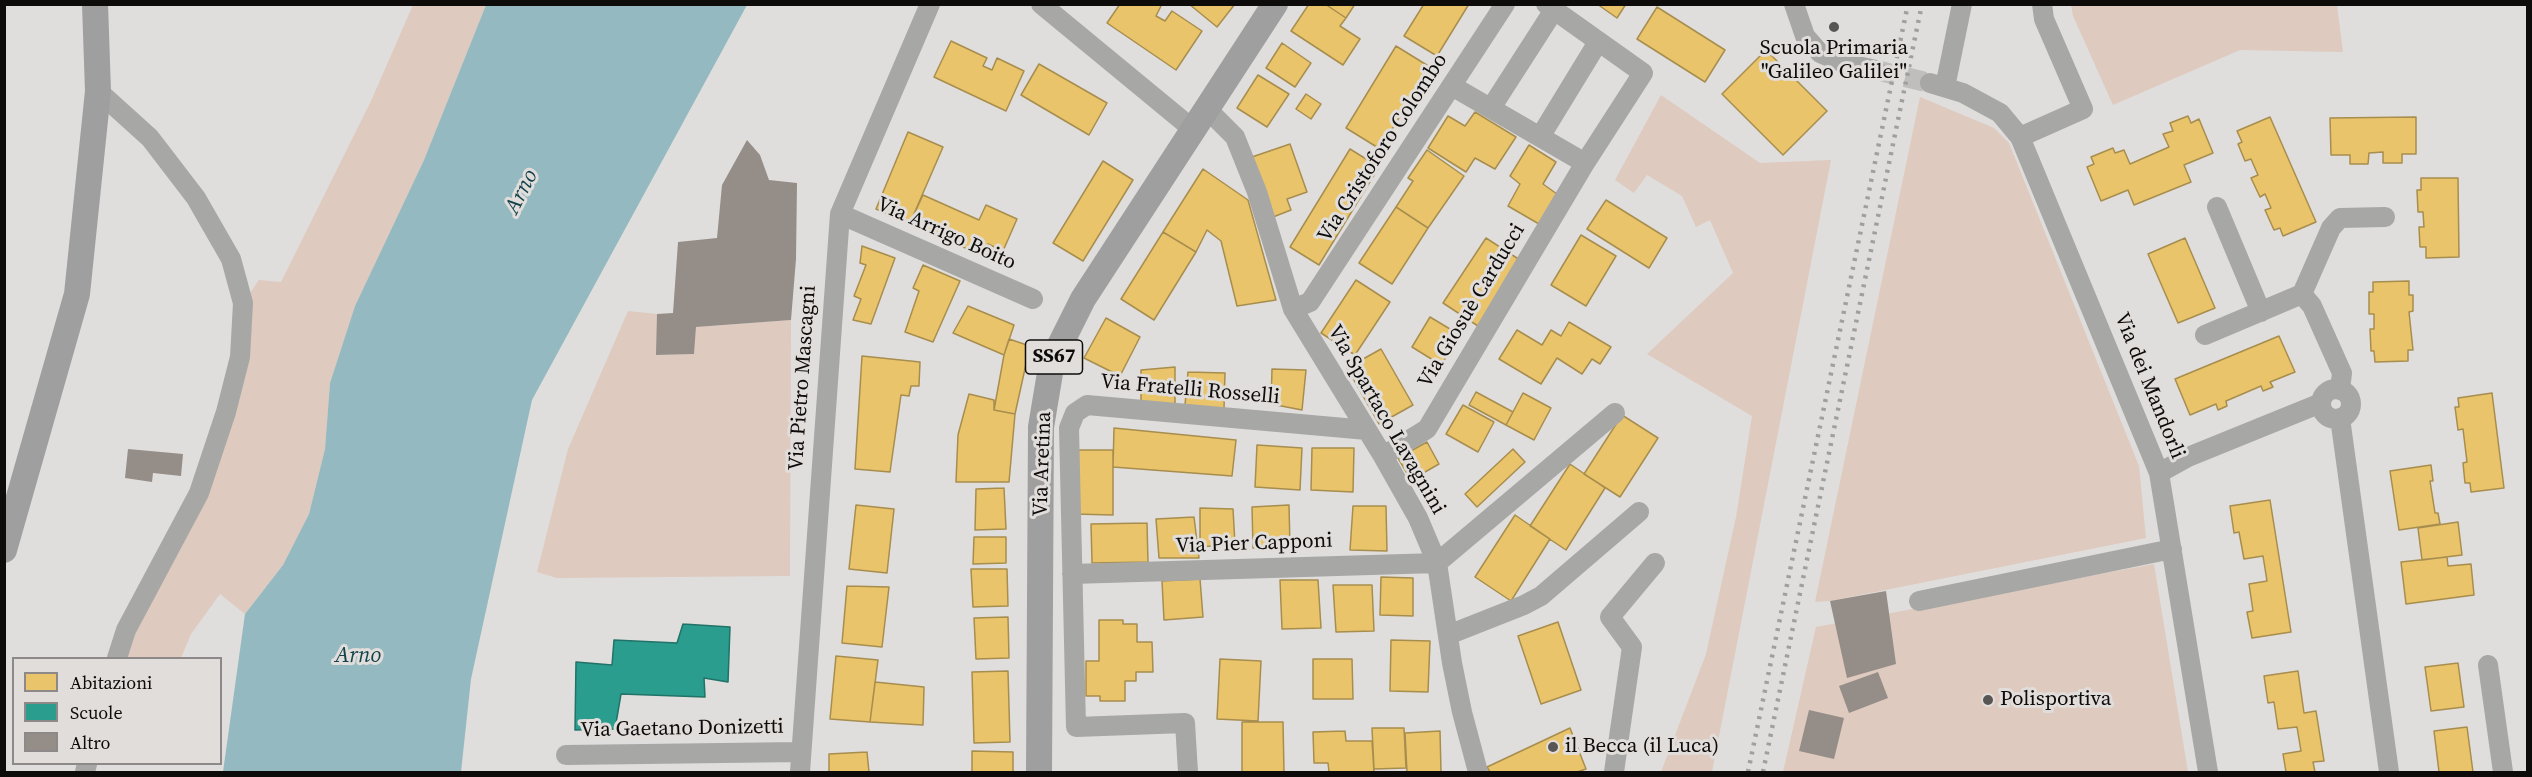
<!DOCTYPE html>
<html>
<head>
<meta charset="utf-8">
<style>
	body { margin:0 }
	#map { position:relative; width:2532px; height:777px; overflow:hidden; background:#e0dedc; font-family:"Source Serif 4",serif }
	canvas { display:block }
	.frame { position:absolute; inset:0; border:6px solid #0d0c0b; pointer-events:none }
	.legend { position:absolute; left:12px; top:657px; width:210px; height:108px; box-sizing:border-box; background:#e1dddb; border:2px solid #8c8988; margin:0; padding:8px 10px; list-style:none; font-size:18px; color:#0d0c0b }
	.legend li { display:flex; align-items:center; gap:12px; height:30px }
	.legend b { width:30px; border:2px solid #8c8988 }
</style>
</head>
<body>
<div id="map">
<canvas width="2532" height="777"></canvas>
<div class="frame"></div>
<ul class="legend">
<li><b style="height:16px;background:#e9c46a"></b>Abitazioni</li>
<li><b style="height:16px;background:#2a9d8f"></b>Scuole</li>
<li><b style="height:16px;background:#958d88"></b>Altro</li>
</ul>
</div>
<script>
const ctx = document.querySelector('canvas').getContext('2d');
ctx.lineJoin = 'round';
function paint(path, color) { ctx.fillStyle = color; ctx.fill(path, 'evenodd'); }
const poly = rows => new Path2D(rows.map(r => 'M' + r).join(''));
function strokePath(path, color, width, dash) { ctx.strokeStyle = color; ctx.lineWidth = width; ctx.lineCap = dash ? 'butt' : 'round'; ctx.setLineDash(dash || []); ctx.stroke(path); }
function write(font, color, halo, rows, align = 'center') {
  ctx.font = font + ' "Source Serif 4",serif'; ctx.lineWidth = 6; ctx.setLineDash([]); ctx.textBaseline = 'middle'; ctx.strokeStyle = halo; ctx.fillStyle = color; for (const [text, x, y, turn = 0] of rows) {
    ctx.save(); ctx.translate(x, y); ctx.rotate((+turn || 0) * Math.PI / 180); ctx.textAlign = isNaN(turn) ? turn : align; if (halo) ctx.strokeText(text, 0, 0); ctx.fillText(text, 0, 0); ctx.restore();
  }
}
paint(poly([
	[413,5,486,5,424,160,355,306,330,383,325,449,309,514,283,565,245,614,220,594,191,634,181,658,117,658,199,493,243,303,259,280,281,282,371,101],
	[2071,5,2337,5,2343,52,2240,50,2113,105,2073,16],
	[1661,95,1760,163,1831,160,1712,772,1661,772,1706,654,1736,517,1752,416,1647,354,1733,273,1710,220,1696,227,1682,196,1647,175,1634,193,1615,180],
	[1920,97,1994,128,2009,143,2139,466,2146,538,1830,601,1815,602],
	[628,311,657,314,657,355,694,354,696,327,791,320,790,576,557,578,537,572,568,449],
	[2154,564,2188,772,1783,772,1816,627]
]), '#decabe');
paint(poly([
	[486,5,747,5,532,400,471,679,461,772,223,772,245,614,283,565,309,514,325,449,330,383,355,306,424,160]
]), '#95b9c0');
const homes = poly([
	[1120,4,1162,4,1156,16,1165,21,1172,11,1202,31,1176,70,1107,23,1120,4],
	[1189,4,1235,4,1217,27,1189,4],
	[1309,4,1325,4,1346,18,1340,26,1360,39,1343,65,1291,31,1309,4],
	[1325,4,1355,4,1346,18,1325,4],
	[1424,4,1469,4,1437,56,1404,36,1424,4],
	[1597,4,1626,4,1617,18,1597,4],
	[1657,7,1725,50,1705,82,1637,39,1657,7],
	[951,41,987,58,983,66,992,70,997,58,1024,71,1006,111,934,77,951,41],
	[1282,43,1311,63,1295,87,1266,68,1282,43],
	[1396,46,1430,67,1380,149,1346,128,1396,46],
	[1766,50,1827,111,1783,155,1722,94,1766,50],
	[1039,64,1107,103,1089,135,1021,95,1039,64],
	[1258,75,1289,94,1267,127,1237,108,1258,75],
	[1306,94,1321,104,1311,119,1296,109,1306,94],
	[1475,112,1516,137,1495,169,1475,158,1466,172,1428,148,1448,116,1465,126,1475,112],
	[2188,116,2191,123,2199,119,2213,153,2184,165,2191,182,2134,205,2128,190,2101,201,2087,167,2094,164,2091,157,2113,148,2115,153,2124,150,2130,164,2169,147,2163,134,2173,131,2170,123,2188,116],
	[2270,117,2316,222,2283,236,2280,228,2274,230,2265,210,2271,208,2265,194,2260,197,2251,178,2258,175,2251,159,2245,161,2238,144,2242,142,2237,131,2270,117],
	[2416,117,2416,154,2402,154,2402,163,2383,163,2383,152,2369,153,2368,164,2350,164,2350,155,2331,155,2330,118,2416,117],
	[908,132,943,147,910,223,876,209,908,132],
	[1290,144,1307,192,1287,199,1291,210,1273,217,1252,157,1290,144],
	[1529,145,1556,162,1543,184,1557,194,1539,224,1508,206,1520,184,1510,176,1529,145],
	[1350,149,1379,167,1319,265,1290,247,1350,149],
	[1427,150,1464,176,1428,228,1396,207,1413,181,1408,178,1427,150],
	[1103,161,1133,180,1083,261,1053,243,1103,161],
	[1203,169,1248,200,1276,300,1237,306,1221,241,1207,230,1196,252,1163,232,1203,169],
	[2421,178,2458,178,2459,257,2426,258,2426,247,2420,247,2419,227,2424,227,2423,212,2418,212,2417,190,2421,190,2421,178],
	[923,195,979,220,986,205,1017,219,1003,251,988,244,983,256,910,223,923,195],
	[1606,200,1667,238,1649,268,1587,229,1606,200],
	[1396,207,1428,228,1392,284,1359,263,1396,207],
	[1163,232,1196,252,1154,320,1121,299,1163,232],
	[1581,235,1616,256,1586,306,1551,285,1581,235],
	[1486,238,1520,260,1478,326,1443,303,1486,238],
	[2185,238,2215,308,2178,323,2148,254,2185,238],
	[862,246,895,258,871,324,853,320,861,299,854,296,866,265,860,263,862,246],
	[923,265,960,281,933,342,905,332,919,291,913,288,923,265],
	[1356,280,1390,302,1355,355,1321,333,1356,280],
	[2409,281,2409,295,2413,295,2413,311,2409,312,2413,350,2408,350,2408,361,2375,362,2374,351,2371,351,2370,329,2374,329,2374,314,2369,314,2369,292,2373,292,2373,282,2409,281],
	[968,306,1014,325,1004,355,953,333,968,306],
	[1430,317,1460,335,1441,365,1412,347,1430,317],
	[1106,318,1140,337,1120,376,1084,358,1106,318],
	[1569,322,1611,347,1600,364,1592,359,1582,374,1557,358,1541,384,1499,359,1517,330,1542,345,1551,330,1561,336,1569,322],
	[2279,336,2295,372,2270,382,2273,387,2263,391,2261,386,2226,401,2227,406,2218,410,2216,404,2190,415,2175,379,2279,336],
	[1009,339,1030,346,1015,414,994,410,1004,355,1009,339],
	[1381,349,1413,405,1379,424,1347,368,1381,349],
	[862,356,920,362,919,386,911,386,909,396,901,395,890,472,855,469,862,356],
	[1175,367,1175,405,1141,402,1141,370,1175,367],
	[1272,369,1306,370,1302,410,1271,404,1272,369],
	[1188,372,1225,373,1224,409,1185,405,1188,372],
	[1476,392,1513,412,1506,425,1469,405,1476,392],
	[1523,393,1551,408,1534,440,1506,425,1523,393],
	[2492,393,2504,488,2471,492,2470,483,2465,483,2463,463,2467,462,2463,429,2458,430,2455,407,2459,407,2458,398,2492,393],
	[969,394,994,400,994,410,1015,414,1009,482,956,482,958,435,969,394],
	[1463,405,1494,422,1478,452,1446,434,1463,405],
	[1622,415,1658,438,1620,497,1584,474,1622,415],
	[1114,428,1236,440,1232,476,1113,467,1114,428],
	[1427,442,1439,464,1411,480,1398,458,1427,442],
	[1257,445,1302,448,1300,490,1255,487,1257,445],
	[1312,448,1354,448,1353,492,1311,490,1312,448],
	[1513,449,1525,462,1477,507,1465,494,1513,449],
	[1075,450,1113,450,1113,515,1074,514,1075,450],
	[1570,464,1605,488,1566,550,1530,526,1570,464],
	[2431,465,2433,481,2430,481,2435,513,2438,513,2440,524,2399,530,2390,471,2431,465],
	[1004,488,1006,529,975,530,976,489,1004,488],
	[2270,500,2291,632,2252,638,2247,612,2253,611,2249,584,2267,581,2263,556,2244,559,2239,532,2234,533,2230,506,2270,500],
	[856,505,894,509,887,573,849,569,856,505],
	[1289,505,1290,548,1253,548,1252,507,1289,505],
	[1353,506,1386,506,1387,551,1350,550,1353,506],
	[1200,508,1233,509,1235,544,1200,547,1200,508],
	[1515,515,1550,539,1511,601,1475,577,1515,515],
	[1194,517,1199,558,1159,558,1156,519,1194,517],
	[2458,522,2462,555,2422,560,2418,528,2458,522],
	[1147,523,1148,562,1092,563,1091,524,1147,523],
	[974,537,1006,537,1006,563,973,564,974,537],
	[2447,557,2448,566,2471,564,2474,595,2406,604,2401,562,2447,557],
	[971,569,1007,569,1008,606,973,607,971,569],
	[1381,577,1413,578,1413,616,1380,615,1381,577],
	[1200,579,1203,617,1164,620,1162,581,1200,579],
	[1280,580,1318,580,1321,628,1282,629,1280,580],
	[1333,585,1372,585,1374,631,1336,632,1333,585],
	[847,586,889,587,882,647,842,643,847,586],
	[1008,617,1009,658,976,659,974,618,1008,617],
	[1099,620,1123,620,1123,624,1137,624,1137,642,1152,642,1153,672,1136,672,1136,681,1125,681,1125,701,1100,701,1100,696,1086,696,1086,661,1099,661,1099,620],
	[1558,622,1581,690,1541,704,1518,636,1558,622],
	[1391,640,1430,641,1428,692,1390,691,1391,640],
	[836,656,878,660,870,722,830,719,836,656],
	[1220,659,1261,661,1258,721,1217,719,1220,659],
	[1313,659,1352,659,1353,699,1313,699,1313,659],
	[2458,663,2464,707,2431,711,2425,667,2458,663],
	[1008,671,1010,742,974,743,972,672,1008,671],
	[2298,671,2304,713,2316,711,2324,761,2313,762,2315,772,2286,772,2283,754,2301,751,2297,727,2278,729,2274,702,2268,703,2264,676,2298,671],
	[875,682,924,687,923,725,870,722,875,682],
	[1242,722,1283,722,1284,772,1242,772,1242,722],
	[2467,727,2473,772,2439,772,2434,731,2467,727],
	[1372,728,1404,728,1406,768,1374,769,1372,728],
	[1570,728,1586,769,1577,772,1490,772,1487,767,1570,728],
	[1345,731,1346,741,1372,741,1374,772,1329,772,1328,763,1314,763,1313,732,1345,731],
	[1440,731,1441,772,1407,772,1405,733,1440,731],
	[972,751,1013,752,1013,772,972,772,972,751],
	[867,752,869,772,829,772,829,754,867,752]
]);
paint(homes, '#e9c46a');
strokePath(homes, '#a78d4e', 1.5);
const schools = poly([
	[683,624,730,627,728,682,704,678,705,697,621,694,615,729,575,730,576,662,612,665,614,640,677,643,683,624]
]);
paint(schools, '#2a9d8f');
strokePath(schools, '#217267', 1.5);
paint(poly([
	[747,140,760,155,769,180,797,183,796,259,791,320,696,327,694,354,656,355,657,314,673,313,678,242,717,238,722,185],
	[128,449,183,454,181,476,153,473,152,482,125,478],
	[1886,591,1896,664,1847,678,1830,601],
	[1878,672,1888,698,1849,713,1839,686],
	[1809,710,1844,718,1834,759,1799,751]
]), '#958d88');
strokePath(poly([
	[1876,70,1930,83]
]), '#c0bebd', 20, [20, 10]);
strokePath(poly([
	[1041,4,1195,131],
	[1794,4,1805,36,1820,53,1844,63,1876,70],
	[1930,83,1963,93,2000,113,2020,137,2159,473,2208,772],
	[1452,86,1585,163,1643,73,1546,4],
	[1945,87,1962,4],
	[98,91,150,138,196,198,231,259,243,303,240,357,226,412,199,493,126,630,117,658],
	[1491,108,1554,10],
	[1208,110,1235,137,1257,192,1293,309,1383,456,1418,518,1437,563,1452,663,1462,712,1478,772],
	[1540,137,1598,42],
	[2020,137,2083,109,2044,19,2042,4],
	[2217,207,2261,312],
	[840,214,1033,299],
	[1293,309,1310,302,1505,4],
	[2205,335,2302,294],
	'2321 404a15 15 0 1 1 30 0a15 15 0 1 1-30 0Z',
	[2340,390,2342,373,2312,306,2302,294,2331,228,2340,218,2385,217],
	[2340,418,2389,772],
	[1383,456,1427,429,1585,163],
	[2159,473,2188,457,2321,403],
	[1072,574,1437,563,1615,413],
	[1919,601,2172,549],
	[1448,635,1524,605,1541,596,1639,512],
	[2488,665,2503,772],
	[566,755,800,752],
	[85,772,87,764],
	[800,772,840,214,930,4],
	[1188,772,1185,723,1076,727,1069,428,1075,413,1087,405,1367,430],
	[1614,772,1632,647,1610,617,1655,563]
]), '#a7a7a6', 20);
strokePath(poly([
	[4,550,77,294,98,91,95,4],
	[1039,772,1041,427,1052,361,1083,299,1275,4]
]), '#9f9f9f', 26);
strokePath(poly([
	[1748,772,1908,4],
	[1763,772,1922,4]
]), '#a09f9f', 4.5, [3, 6]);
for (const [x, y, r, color] of [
	[1834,27,6,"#575654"],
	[1988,700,6,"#575654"],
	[1553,747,6,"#575654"]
]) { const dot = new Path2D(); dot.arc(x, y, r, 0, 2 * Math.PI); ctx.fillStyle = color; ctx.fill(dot); strokePath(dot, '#e1dddb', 2); }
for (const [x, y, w] of [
	[1054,357,57]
]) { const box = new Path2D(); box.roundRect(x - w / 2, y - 17, w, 34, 4.5); ctx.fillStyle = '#e1dddb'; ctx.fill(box); strokePath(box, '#0d0c0b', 1.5); }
write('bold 20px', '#0d0c0b', null, [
	["SS67",1054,357]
]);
write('21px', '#0d0c0b', '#e1dddb', [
	["Scuola Primaria",1834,49,"center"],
	["\"Galileo Galilei\"",1834,73,"center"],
	["Polisportiva",2000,700],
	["il Becca (il Luca)",1565,747]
], 'left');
write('21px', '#0d0c0b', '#e1dddb', [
	["Via Cristoforo Colombo",1383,148,-57],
	["Via Arrigo Boito",946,234,24],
	["Via Giosuè Carducci",1472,306,-59],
	["Via Pietro Mascagni",803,378,-86],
	["Via dei Mandorli",2149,386,68],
	["Via Fratelli Rosselli",1190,390,5],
	["Via Spartaco Lavagnini",1386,420,60],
	["Via Aretina",1043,464,-88],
	["Via Pier Capponi",1254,544,-2],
	["Via Gaetano Donizetti",682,729,-1]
]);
write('italic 22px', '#12424b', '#e1dddb', [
	["Arno",522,192,-63],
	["Arno",358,656]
]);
</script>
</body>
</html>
